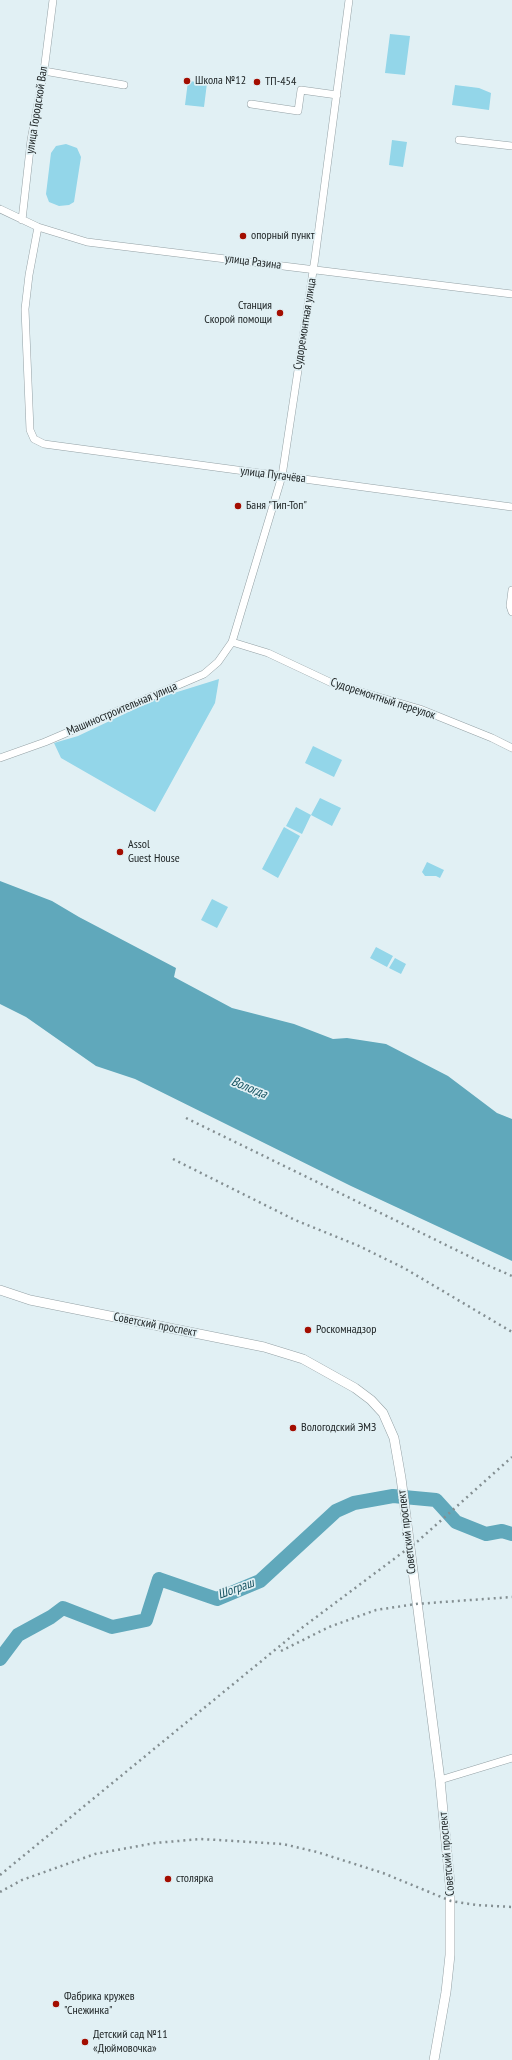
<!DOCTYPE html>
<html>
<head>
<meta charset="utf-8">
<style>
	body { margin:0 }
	canvas { display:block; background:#e1f0f4 }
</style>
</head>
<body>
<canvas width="512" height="2060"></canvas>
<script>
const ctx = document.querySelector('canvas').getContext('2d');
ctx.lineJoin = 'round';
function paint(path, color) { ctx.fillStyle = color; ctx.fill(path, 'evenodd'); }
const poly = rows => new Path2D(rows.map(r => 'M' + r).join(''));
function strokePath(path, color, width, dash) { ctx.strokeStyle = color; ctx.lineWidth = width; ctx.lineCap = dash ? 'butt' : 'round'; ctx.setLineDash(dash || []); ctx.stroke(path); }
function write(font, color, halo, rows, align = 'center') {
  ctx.font = font + ' "PT Sans Narrow",sans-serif'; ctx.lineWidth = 3.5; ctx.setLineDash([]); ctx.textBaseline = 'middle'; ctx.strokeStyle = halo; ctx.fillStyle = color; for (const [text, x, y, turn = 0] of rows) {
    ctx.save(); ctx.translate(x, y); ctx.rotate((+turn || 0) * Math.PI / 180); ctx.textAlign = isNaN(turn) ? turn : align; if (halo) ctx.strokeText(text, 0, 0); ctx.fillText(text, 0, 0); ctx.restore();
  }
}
paint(poly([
	[390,34,410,36,405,75,385,73],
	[188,81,207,83,204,107,185,105],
	[455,85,479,88,491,93,489,110,452,105],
	[392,140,407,142,403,167,389,165],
	[66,144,77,148,81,157,74,202,69,205,59,206,49,202,46,194,51,153,56,146],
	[219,679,215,703,155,812,61,758,54,743,78,736,158,698],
	[313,746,342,760,334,777,305,763],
	[320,798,341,808,332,826,311,815,302,834,286,826,296,807,311,815],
	[284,827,300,836,278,878,262,869],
	[427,862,444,870,440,878,436,876,425,876,422,872],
	[212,899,228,907,217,928,201,920],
	[376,947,393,956,387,967,370,958],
	[395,958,406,964,401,974,389,968]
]), '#93d6e9');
paint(poly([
	[0,881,52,901,79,917,176,968,174,977,232,1008,294,1024,333,1039,347,1038,386,1044,448,1076,497,1113,512,1119,512,1261,351,1186,135,1079,96,1066,26,1017,0,1004]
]), '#60a8bb');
strokePath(poly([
	[0,1659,18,1635,51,1617,63,1608,112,1627,146,1620,159,1579,217,1599,260,1581,336,1511,354,1503,393,1496,436,1500,456,1522,486,1534,502,1531,512,1534]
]), '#60a8bb', 14);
const minor = poly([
	[44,71,124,85],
	[251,104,298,111,301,90,337,95],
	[459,140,512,146],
	[0,209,38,227,87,242,512,294],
	[22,220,31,140,44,71,53,0],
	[38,227,29,275,25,309,30,430,34,439,44,444,512,507],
	[512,590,510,606,512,612],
	[232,642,268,653,334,684,420,709,492,738,512,748],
	[0,758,45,742,204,674,218,662,232,642,282,476,315,258,349,0],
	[440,1780,512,1758]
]);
const tertiary = poly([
	[0,1290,30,1300,264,1347,303,1359,355,1388,371,1400,383,1413,394,1438,401,1478,440,1780,450,1884,450,1955,446,1992,434,2060]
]);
strokePath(minor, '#94a1a5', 8);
strokePath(tertiary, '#94a1a5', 10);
strokePath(minor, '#fff', 7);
strokePath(tertiary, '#fff', 9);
strokePath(poly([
	[186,1118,487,1265,512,1276],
	[173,1159,295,1220,359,1246,404,1268,512,1332],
	[281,1651,329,1627,376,1610,416,1604,512,1597],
	[0,1875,303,1627,418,1541,512,1457],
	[0,1892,22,1880,95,1854,155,1843,201,1839,283,1844,317,1852,383,1873,451,1901,476,1905,512,1907]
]), '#848f92', 2.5, [2, 4]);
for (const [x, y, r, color] of [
	[187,81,4,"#a30d00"],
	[257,82,4,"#a30d00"],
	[243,236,4,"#a30d00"],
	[280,313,4,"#a30d00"],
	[238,506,4,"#a30d00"],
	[120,852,4,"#a30d00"],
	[308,1330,4,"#a30d00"],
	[293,1428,4,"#a30d00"],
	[168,1879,4,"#a30d00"],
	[56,2004,4,"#a30d00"],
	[85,2042,4,"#a30d00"]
]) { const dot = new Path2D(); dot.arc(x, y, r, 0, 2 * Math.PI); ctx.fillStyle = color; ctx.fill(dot); strokePath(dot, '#e1f0f4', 1.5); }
write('12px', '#202627', '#e1f0f4', [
	["Школа №12",195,81],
	["ТП-454",265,82],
	["опорный пункт",251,236],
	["Станция",272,306,"right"],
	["Скорой помощи",272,320,"right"],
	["Баня \"Тип-Топ\"",246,506],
	["Assol",128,845],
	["Guest House",128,859],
	["Роскомнадзор",316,1330],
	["Вологодский ЭМЗ",301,1428],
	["столярка",176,1879],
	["Фабрика кружев",64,1997],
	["\"Снежинка\"",64,2011],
	["Детский сад №11",93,2035],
	["«Дюймовочка»",93,2049]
], 'left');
write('12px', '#202627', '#e1f0f4', [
	["улица Городской Вал",37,110,-81],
	["улица Разина",253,262,7],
	["Судоремонтная улица",305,324,-81],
	["улица Пугачёва",273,475,7],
	["Судоремонтный переулок",383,699,18],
	["Машиностроительная улица",122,709,-23],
	["Советский проспект",155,1325,11],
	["Советский проспект",407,1532,-97],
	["Советский проспект",447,1854,-95]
]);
write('italic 13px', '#155260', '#e1f0f4', [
	["Вологда",249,1088,22],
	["Шограш",236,1589,-20]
]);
</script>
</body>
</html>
